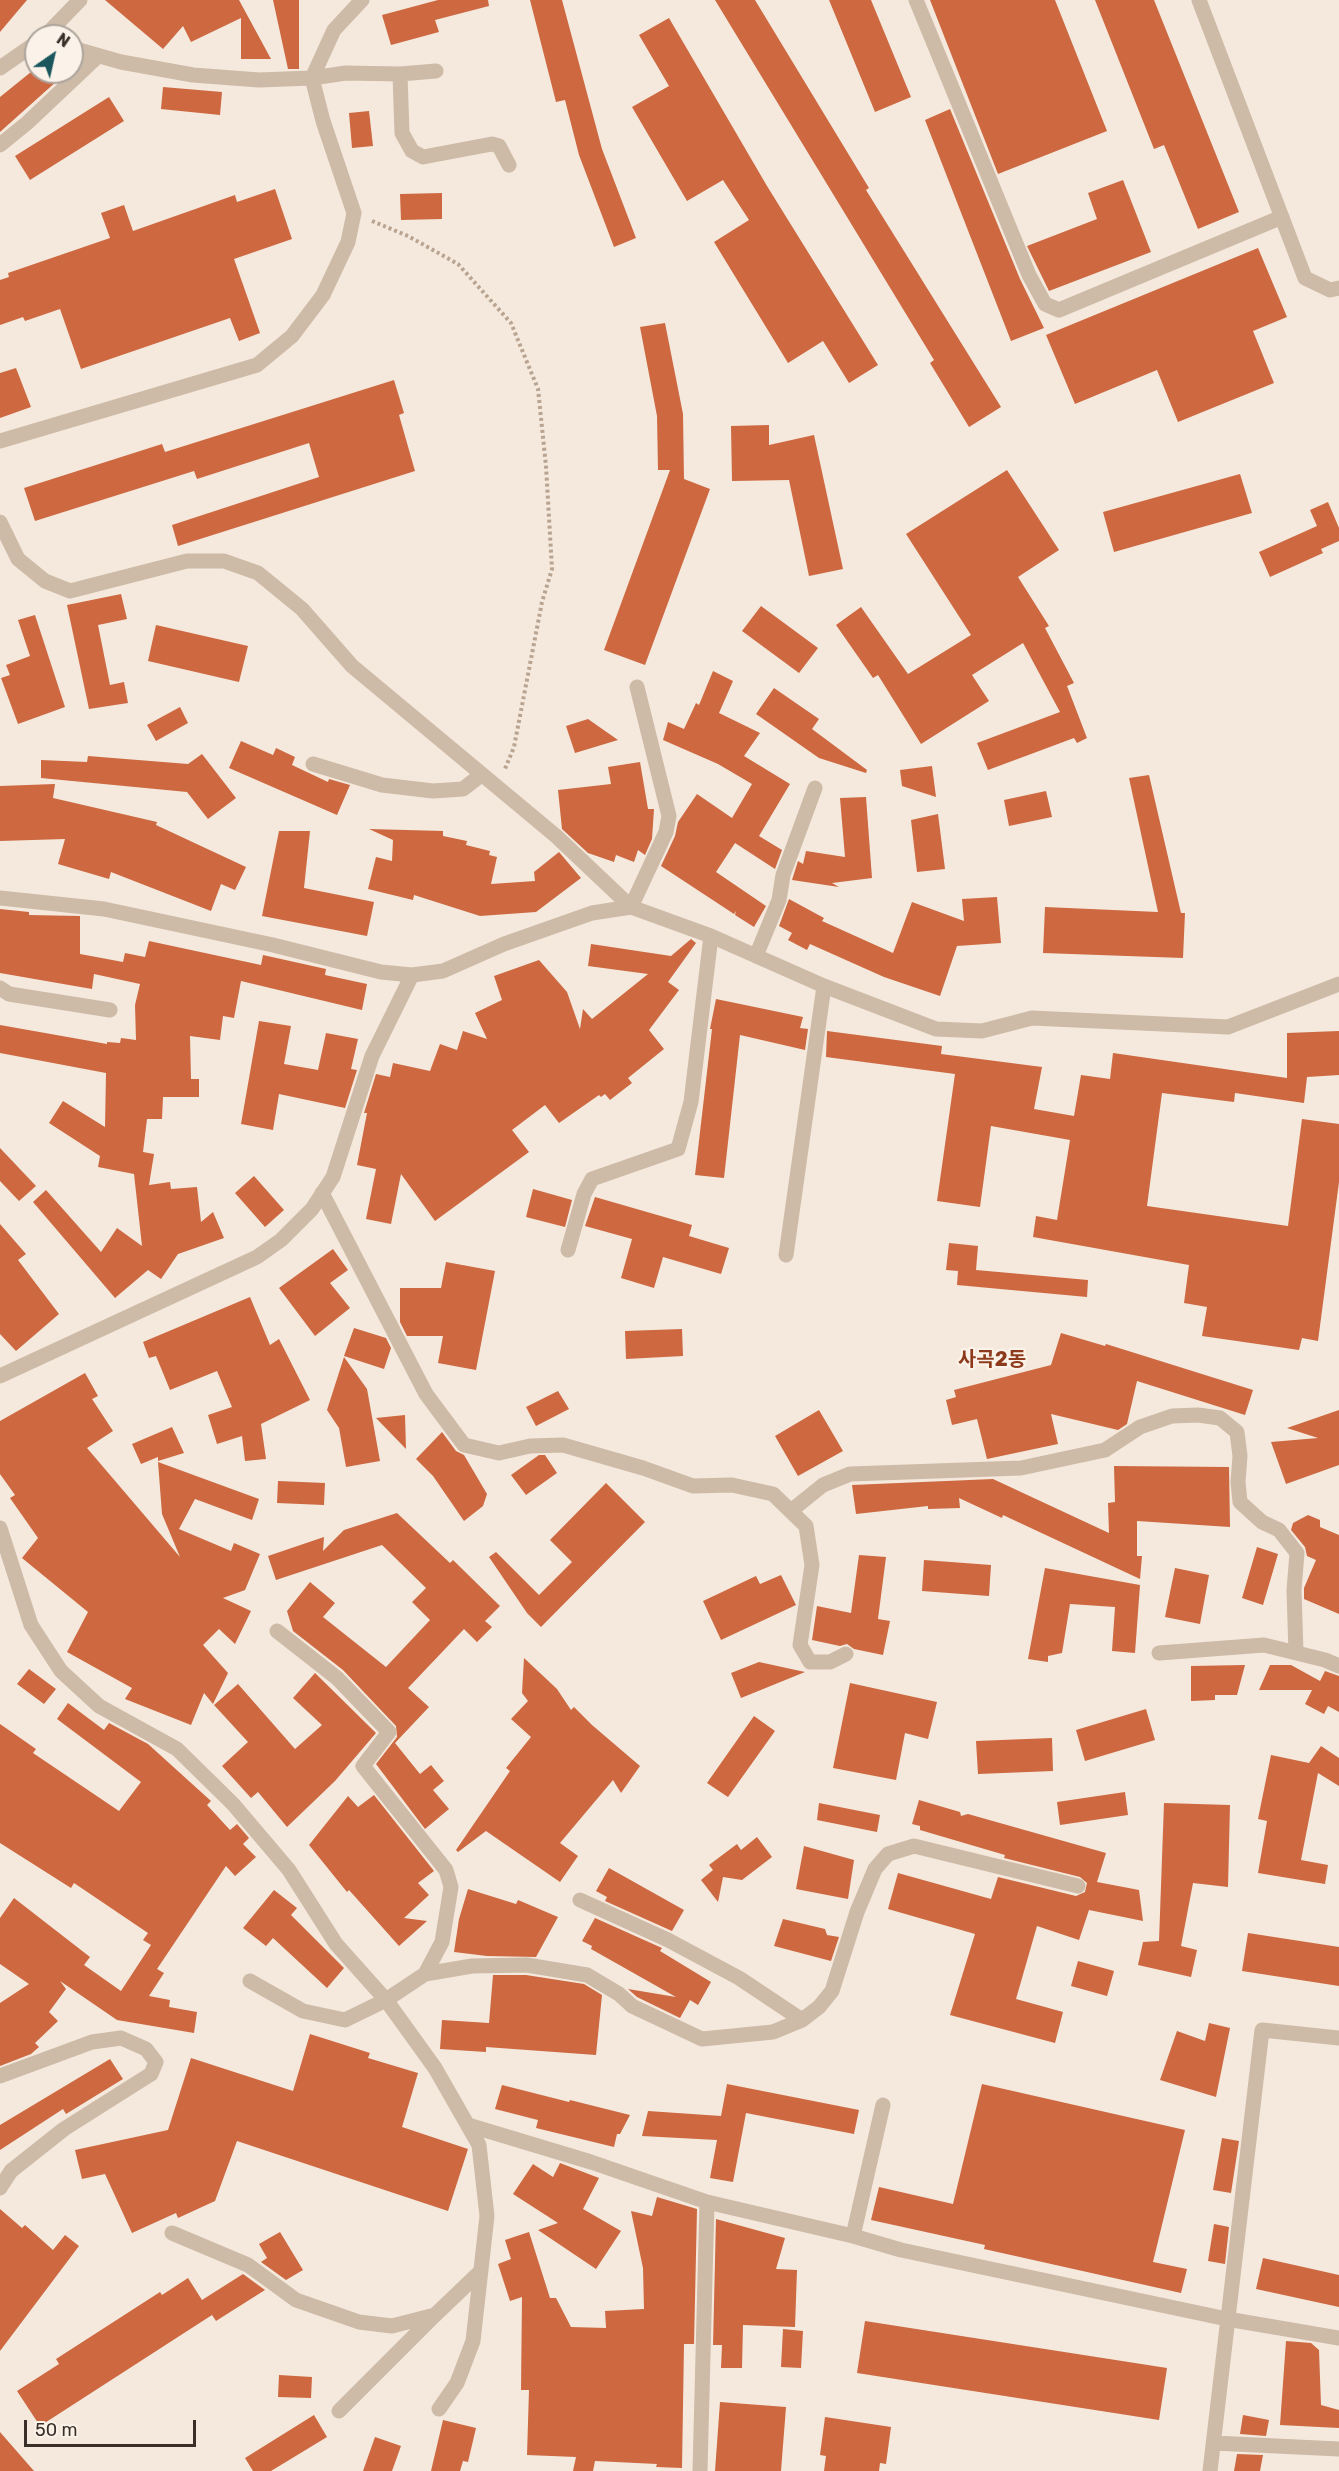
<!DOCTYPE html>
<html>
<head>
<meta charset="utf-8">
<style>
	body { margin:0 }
	#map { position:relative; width:1339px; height:2471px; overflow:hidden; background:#f4e9dc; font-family:Rubik,sans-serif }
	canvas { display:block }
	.north { position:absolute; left:24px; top:24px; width:60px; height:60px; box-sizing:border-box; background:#fbf3e9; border:2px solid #ada49c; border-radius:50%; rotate:34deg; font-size:16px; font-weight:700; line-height:24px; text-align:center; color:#392e28 }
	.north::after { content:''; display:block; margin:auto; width:21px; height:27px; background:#1b565d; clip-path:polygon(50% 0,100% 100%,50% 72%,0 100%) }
	.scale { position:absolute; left:24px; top:2420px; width:172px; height:27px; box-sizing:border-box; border:3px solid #392e28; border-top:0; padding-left:8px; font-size:18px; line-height:21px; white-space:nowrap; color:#392e28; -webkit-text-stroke:4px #fbf3e9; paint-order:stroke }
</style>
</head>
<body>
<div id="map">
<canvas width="1339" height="2471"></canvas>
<div class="north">N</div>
<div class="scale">50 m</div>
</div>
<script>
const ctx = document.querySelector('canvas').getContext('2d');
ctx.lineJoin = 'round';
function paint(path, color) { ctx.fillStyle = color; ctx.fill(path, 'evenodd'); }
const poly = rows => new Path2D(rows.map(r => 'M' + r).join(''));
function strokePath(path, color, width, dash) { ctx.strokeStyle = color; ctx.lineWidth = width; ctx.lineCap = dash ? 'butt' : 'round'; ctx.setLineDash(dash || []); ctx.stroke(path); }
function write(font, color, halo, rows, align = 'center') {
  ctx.font = font + ' Rubik,"Noto Sans KR",sans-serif'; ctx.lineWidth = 4.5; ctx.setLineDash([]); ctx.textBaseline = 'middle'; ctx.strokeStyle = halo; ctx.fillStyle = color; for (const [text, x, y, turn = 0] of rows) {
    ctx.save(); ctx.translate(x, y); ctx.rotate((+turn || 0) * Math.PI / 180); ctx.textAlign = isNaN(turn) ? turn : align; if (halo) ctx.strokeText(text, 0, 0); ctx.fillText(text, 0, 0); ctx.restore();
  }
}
paint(poly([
	[0,0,27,0,0,32],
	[105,0,239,0,271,59,241,59,241,18,191,42,183,26,163,49],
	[273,0,299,0,299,69,288,69],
	[438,0,488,0,489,6,435,20,439,32,391,45,382,15],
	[530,0,562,0,602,149,636,238,614,247,579,155,565,100,556,102],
	[715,0,755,0,869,188,866,190,1001,407,969,427,930,363,934,360],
	[829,0,871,0,911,97,875,112],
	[930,0,1055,0,1107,131,998,174],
	[1095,0,1154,0,1239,212,1198,229,1164,145,1154,149],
	[669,18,767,186,878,365,849,383,823,341,788,363,714,242,749,220,723,180,687,201,632,107,669,86,639,35],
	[31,72,67,72,0,132,0,97],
	[163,87,222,92,220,115,161,109],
	[109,97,124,121,30,180,15,156],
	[950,109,1020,279,1044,328,1011,341,925,120],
	[369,111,373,146,352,148,349,113],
	[1123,180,1151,252,1049,291,1027,246,1097,219,1088,193],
	[275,189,292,239,234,259,260,333,239,341,230,318,81,369,60,309,25,321,23,317,0,325,0,280,9,277,8,273,110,238,101,213,124,205,133,231,235,195,237,202],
	[442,193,442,219,401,220,400,194],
	[1258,248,1287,317,1253,331,1274,383,1178,422,1157,370,1075,404,1046,335],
	[665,323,683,414,684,479,710,489,645,665,604,650,670,470,658,470,657,416,640,327],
	[16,368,31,407,0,418,0,373],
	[394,380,404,413,399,415,415,471,178,546,172,525,319,477,309,443,197,479,194,471,35,521,24,488,162,444,165,452],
	[769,425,769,445,814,435,843,569,809,576,789,480,732,481,731,426],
	[1007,470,1059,550,1018,577,1049,626,1045,628,1074,683,1067,686,1087,738,1077,743,1074,738,988,770,977,743,1060,712,1023,643,972,675,989,701,921,744,878,675,873,678,836,625,861,607,908,674,971,635,906,534],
	[1240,474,1252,513,1114,552,1103,512],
	[1328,502,1339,528,1339,541,1321,549,1323,553,1270,577,1259,552,1317,526,1310,510],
	[121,594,127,619,98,625,110,685,124,682,128,703,89,709,67,605],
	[761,606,818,648,799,673,742,631],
	[35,615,65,707,18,724,1,678,10,675,6,665,30,656,18,620],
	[156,625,248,646,239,682,148,661],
	[713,671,733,681,719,713,760,733,744,756,790,784,759,836,782,850,775,869,735,843,716,872,766,906,754,927,735,915,736,911,734,914,661,866,675,836,678,822,697,794,732,818,752,784,718,764,663,740,668,722,684,729,696,703,699,705],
	[774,688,819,719,812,729,867,770,866,773,819,758,756,714],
	[180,707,188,723,156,741,147,725],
	[588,719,618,740,575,753,566,726],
	[241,741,273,755,276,748,295,757,292,765,328,782,329,779,350,785,337,815,229,768],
	[202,754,236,798,208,819,187,792,41,778,41,760,87,762,88,756,188,764],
	[640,762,648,809,654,809,652,839,645,855,638,850,634,862,616,855,614,862,588,853,562,829,558,790,611,784,608,767],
	[932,766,936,797,902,786,900,770],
	[1149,775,1181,913,1185,913,1183,958,1043,953,1045,907,1158,912,1129,778],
	[55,784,53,798,157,822,156,825,246,867,235,890,221,884,211,911,111,872,109,879,58,864,65,839,0,841,0,786],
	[1046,791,1052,817,1009,826,1004,800],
	[866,797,872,878,832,883,839,887,792,880,798,861,803,864,806,851,845,857,840,798],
	[938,814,945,869,917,872,911,820],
	[369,829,443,831,443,836,467,841,466,845,490,851,489,855,497,857,491,884,535,881,534,872,559,852,581,878,536,912,480,916,414,895,413,900,368,889,376,857,392,861,393,840],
	[279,831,310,831,304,888,374,902,367,936,262,916],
	[997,897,1001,943,957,946,940,996,884,977,810,944,807,950,788,940,792,933,779,926,789,899,824,918,822,921,893,953,912,902,964,921,962,899],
	[0,909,29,912,29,915,80,916,80,954,123,962,125,953,145,957,149,941,261,965,263,955,326,969,325,975,367,984,362,1010,241,981,234,1018,223,1016,220,1040,190,1036,191,1079,199,1079,199,1097,163,1097,162,1119,147,1119,143,1152,154,1154,149,1185,170,1182,171,1189,197,1187,201,1222,213,1212,224,1238,178,1254,161,1279,148,1270,115,1298,33,1202,46,1190,101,1252,117,1228,142,1246,134,1174,98,1167,100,1156,49,1123,63,1101,105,1127,106,1073,0,1053,0,1025,107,1044,107,1042,120,1043,121,1038,136,1040,135,1005,140,984,94,974,92,989,0,973],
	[691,939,696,943,668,982,679,990,649,1030,664,1049,628,1078,632,1083,610,1100,605,1094,601,1097,599,1095,559,1123,545,1105,512,1130,529,1152,435,1221,401,1174,391,1224,366,1219,376,1169,357,1165,367,1113,364,1113,376,1074,390,1077,393,1063,430,1071,440,1044,457,1050,463,1031,487,1039,475,1013,502,1000,494,976,539,960,567,992,580,1029,583,1009,592,1019,648,974,588,966,591,944,671,956],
	[716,999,803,1017,800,1028,808,1029,805,1050,740,1035,724,1178,695,1175,712,1029,710,1029],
	[259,1021,291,1026,284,1064,318,1070,326,1033,358,1039,351,1069,357,1070,345,1108,279,1094,273,1130,241,1124],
	[827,1031,942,1046,941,1054,1042,1067,1034,1109,1074,1116,1081,1075,1110,1079,1113,1053,1287,1078,1287,1033,1339,1031,1339,1075,1307,1077,1304,1103,1235,1093,1234,1102,1162,1093,1147,1206,1288,1226,1302,1119,1339,1124,1339,1182,1318,1341,1302,1338,1299,1350,1202,1336,1207,1307,1184,1303,1189,1265,1033,1237,1036,1216,1057,1220,1070,1140,991,1126,980,1207,937,1201,955,1074,826,1057],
	[0,1148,36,1186,19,1201,0,1181],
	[254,1176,284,1210,265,1227,235,1193],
	[533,1189,572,1200,565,1227,526,1217],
	[595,1197,692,1225,689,1236,729,1248,721,1274,663,1257,654,1288,621,1278,632,1239,585,1226],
	[0,1224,26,1254,18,1260,59,1314,16,1351,0,1334],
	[949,1243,978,1246,976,1270,1088,1280,1087,1297,957,1285,958,1271,946,1270],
	[333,1249,348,1270,330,1283,350,1308,315,1336,279,1288],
	[446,1262,495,1271,476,1370,438,1363,443,1336,407,1336,400,1322,400,1288,441,1288],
	[250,1297,270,1345,279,1339,310,1400,261,1424,266,1459,245,1461,242,1436,217,1444,208,1415,232,1407,217,1371,170,1390,156,1356,149,1358,143,1342],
	[354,1328,386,1338,391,1348,384,1369,344,1356],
	[682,1329,683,1356,626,1359,625,1331],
	[1061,1333,1105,1346,1106,1344,1253,1390,1245,1415,1137,1381,1127,1424,1118,1430,1051,1414,1058,1444,987,1459,977,1419,952,1425,946,1400,956,1397,954,1390,1051,1365],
	[344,1357,367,1389,380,1461,346,1467,339,1428,327,1410],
	[85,1373,98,1396,92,1399,113,1431,87,1448,180,1557,162,1514,158,1462,259,1499,252,1520,195,1499,179,1529,231,1551,234,1543,260,1554,245,1590,223,1598,251,1611,235,1644,219,1629,203,1645,228,1673,213,1704,204,1693,191,1725,125,1699,132,1688,67,1652,88,1612,22,1558,38,1538,10,1498,15,1495,0,1474,0,1421],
	[558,1391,569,1409,536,1426,526,1407],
	[819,1410,843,1451,798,1476,775,1436],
	[1339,1410,1339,1465,1286,1484,1271,1442,1318,1438,1287,1428],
	[405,1415,406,1449,376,1418],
	[172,1427,184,1453,158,1461,158,1457,141,1464,132,1444],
	[442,1432,456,1451,464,1455,487,1494,483,1506,464,1521,433,1476,416,1459],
	[539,1455,545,1455,557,1473,526,1495,511,1475],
	[1114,1466,1229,1467,1230,1527,1137,1521,1137,1556,1142,1556,1140,1579,1003,1515,1002,1518,959,1498,960,1508,928,1509,928,1506,856,1514,852,1485,993,1479,1109,1533,1108,1503,1115,1502],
	[278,1481,325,1483,324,1505,277,1503],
	[606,1483,645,1522,541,1627,527,1613,489,1557,496,1552,539,1595,572,1562,550,1540],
	[397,1513,450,1563,453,1560,500,1606,485,1621,492,1627,477,1642,464,1629,408,1688,429,1707,395,1743,420,1774,431,1765,444,1781,433,1790,449,1809,425,1829,376,1764,397,1737,396,1726,343,1670,293,1631,287,1611,310,1582,335,1603,323,1617,386,1667,430,1620,412,1602,426,1588,382,1545,276,1580,268,1556,324,1537,323,1551,344,1530],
	[1308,1515,1320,1520,1320,1527,1339,1535,1339,1614,1304,1599,1304,1588,1316,1560,1307,1556,1305,1547,1291,1530,1293,1523],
	[1257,1547,1278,1554,1263,1605,1242,1598],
	[859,1555,886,1557,878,1619,890,1621,883,1655,854,1649,847,1644,840,1646,812,1640,817,1606,851,1613],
	[924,1560,991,1565,989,1596,922,1591],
	[1045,1568,1140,1585,1135,1653,1112,1651,1115,1607,1070,1604,1062,1653,1048,1656,1048,1662,1028,1659],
	[1175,1568,1209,1575,1200,1624,1165,1617],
	[781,1575,796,1605,721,1640,703,1601,756,1576,760,1584],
	[524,1658,557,1689,571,1710,574,1707,592,1725,640,1766,621,1793,613,1780,560,1843,578,1856,560,1882,486,1831,458,1852,456,1850,510,1771,506,1768,531,1737,511,1719,528,1701,522,1693],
	[759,1662,805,1672,741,1698,731,1673],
	[1245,1665,1237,1695,1215,1695,1215,1700,1191,1701,1191,1666],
	[1270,1665,1291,1665,1320,1681,1325,1671,1339,1676,1339,1712,1328,1706,1324,1714,1305,1704,1312,1690,1259,1690],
	[29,1669,56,1689,44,1704,17,1684],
	[315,1673,376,1733,335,1781,287,1827,258,1792,251,1798,222,1766,248,1742,214,1705,238,1684,295,1749,322,1725,293,1698],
	[850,1683,937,1702,928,1739,905,1733,896,1780,833,1768],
	[68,1703,104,1730,109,1723,148,1744,211,1801,207,1805,230,1830,237,1824,249,1838,243,1844,256,1857,235,1876,226,1866,157,1969,164,1973,149,1996,170,2000,169,2007,197,2012,194,2033,117,2020,60,1981,66,1989,49,2012,58,2021,35,2043,39,2047,31,2054,0,2066,0,2003,29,1984,0,1964,0,1918,14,1898,90,1957,84,1965,121,1991,151,1945,143,1940,148,1933,74,1883,71,1888,0,1843,0,1724,36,1749,33,1753,119,1811,141,1782,57,1719],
	[1146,1709,1155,1740,1085,1761,1076,1730],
	[754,1716,775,1731,728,1797,707,1783],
	[1052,1738,1053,1771,978,1774,976,1741],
	[1321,1746,1339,1758,1339,1786,1318,1773,1301,1860,1328,1865,1325,1884,1258,1873,1267,1821,1258,1819,1271,1755,1309,1763],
	[1125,1792,1128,1815,1060,1825,1057,1802],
	[374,1795,434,1871,418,1883,429,1895,404,1918,427,1921,399,1946,349,1890,347,1892,309,1845,348,1796,358,1807],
	[919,1800,960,1812,961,1816,968,1814,1106,1853,1097,1882,1139,1890,1143,1921,1089,1910,1079,1940,1037,1926,1016,1999,1063,2012,1055,2043,950,2015,975,1934,888,1909,898,1873,991,1899,998,1877,1076,1896,1085,1892,1087,1883,1080,1877,1004,1858,1005,1855,920,1830,920,1826,912,1824],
	[819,1803,880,1815,877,1832,817,1820],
	[1164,1803,1230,1805,1228,1887,1193,1883,1181,1946,1197,1950,1191,1977,1138,1965,1143,1942,1159,1941],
	[757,1837,772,1857,742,1880,723,1877,718,1902,701,1880,713,1870,709,1865,737,1844,741,1850],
	[804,1846,854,1860,848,1899,796,1889],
	[609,1868,684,1910,672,1931,605,1901,607,1897,596,1891],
	[468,1889,516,1904,518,1900,558,1917,536,1957,487,1956,454,1952,459,1919],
	[274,1890,297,1908,291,1915,344,1968,327,1988,273,1938,266,1946,243,1928],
	[595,1918,662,1948,660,1951,711,1982,698,2005,690,2000,680,2018,637,1997,628,1989,676,1997,591,1949,592,1946,582,1941],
	[783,1919,825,1929,827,1935,839,1937,831,1961,774,1946],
	[1248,1933,1339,1947,1339,1986,1242,1971],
	[1078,1961,1114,1971,1107,1996,1071,1986],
	[493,1975,526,1975,584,1984,602,1995,596,2055,486,2047,486,2052,440,2049,442,2020,489,2023],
	[1209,2023,1230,2028,1216,2097,1160,2080,1177,2031,1205,2041],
	[310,2034,370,2053,368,2058,418,2073,402,2127,468,2149,448,2211,237,2141,215,2201,178,2218,176,2213,132,2233,105,2174,82,2179,75,2150,168,2130,191,2058,293,2091],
	[110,2059,123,2079,66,2114,63,2109,0,2150,0,2125],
	[727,2084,859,2110,854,2134,746,2113,733,2182,710,2178,717,2140,642,2136,648,2111,721,2116],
	[982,2084,1185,2130,1153,2262,1187,2269,1181,2293,984,2249,985,2245,871,2220,879,2187,953,2204],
	[502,2085,569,2102,570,2100,630,2115,620,2134,617,2134,614,2147,536,2128,538,2120,495,2109],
	[1222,2138,1239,2141,1231,2193,1213,2190],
	[560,2163,599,2178,583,2209,621,2231,596,2269,538,2230,558,2223,513,2194,533,2164,553,2177],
	[657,2197,697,2209,694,2344,684,2344,682,2468,656,2467,657,2464,595,2461,593,2471,573,2471,576,2457,527,2455,529,2390,521,2390,522,2297,510,2301,498,2264,511,2259,505,2240,529,2232,550,2298,556,2298,571,2327,606,2328,605,2311,644,2309,643,2268,631,2211,652,2216],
	[0,2209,22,2228,25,2225,53,2250,65,2235,79,2246,0,2351],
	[716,2219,785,2238,776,2269,797,2270,795,2327,743,2325,742,2368,721,2368,722,2345,713,2345],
	[1214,2224,1229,2227,1225,2264,1208,2261],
	[280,2232,303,2270,286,2280,261,2262,267,2258,259,2244],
	[1263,2258,1339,2275,1339,2307,1256,2289],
	[243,2274,265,2290,216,2321,212,2315,40,2426,17,2391,59,2364,56,2359,160,2292,162,2295,188,2278,202,2300],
	[865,2321,1167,2368,1159,2420,857,2373],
	[783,2329,803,2331,801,2368,781,2367],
	[1286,2341,1311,2343,1319,2350,1321,2405,1339,2410,1339,2428,1280,2425],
	[279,2375,312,2377,311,2398,278,2397],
	[720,2402,786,2407,781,2471,715,2471],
	[314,2415,327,2437,271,2471,253,2471,245,2458],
	[1243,2415,1269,2420,1266,2436,1240,2434],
	[825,2417,891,2427,886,2464,880,2463,879,2471,824,2471,826,2456,820,2455],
	[443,2420,476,2428,468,2462,463,2461,460,2471,431,2471],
	[0,2432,34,2471,0,2471],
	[375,2437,401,2446,392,2471,363,2471],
	[1237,2454,1263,2455,1260,2471,1234,2471]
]), '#cd6841');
strokePath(poly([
	[372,221,408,236,458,264,511,323,538,389,546,466,552,569,542,602,514,747,505,769]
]), '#b9a391', 4, [3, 3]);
strokePath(poly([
	[916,0,1029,275,1045,304,1059,310,1282,217],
	[1199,0,1305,278,1330,290,1339,288],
	[45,36,80,0],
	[0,68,36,43],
	[400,74,402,133,412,151,423,157,492,144,499,146,509,165],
	[312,78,346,73,400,74,436,71],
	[312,78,334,30,362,0],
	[0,145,27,123,98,56],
	[0,441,257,365,292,336,323,295,348,242,354,213,323,121,312,78,259,80,193,75,121,62,72,48],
	[0,522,18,559,45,581,70,591,187,561,224,561,258,573,302,609,352,666,556,836,631,907,666,832,669,816,637,687],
	[313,764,382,785,433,791,463,789,481,775],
	[0,898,104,909,273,945,381,972,412,975,443,971,504,944,592,913,631,907,711,936,824,986,936,1029,982,1031,1032,1018,1228,1027,1339,984],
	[756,956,779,900,783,875,815,788],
	[0,988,9,994,110,1010],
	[322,1193,426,1394,464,1445,499,1453,530,1446,563,1445,643,1468,693,1486,732,1485,773,1494,806,1526,812,1565,800,1645,810,1662,830,1662,846,1654],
	[568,1250,584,1194,592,1179,678,1149,691,1102,711,936],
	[786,1255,824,986],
	[0,1376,257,1257,281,1240,312,1209,333,1177,372,1056,412,975],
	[792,1510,823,1485,850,1474,1021,1468,1105,1450,1140,1427,1172,1416,1198,1415,1220,1418,1237,1432,1240,1456,1238,1482,1240,1502,1262,1522,1279,1530,1297,1553,1294,1590,1296,1653],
	[0,1528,31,1625,61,1671,99,1706,177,1749,233,1804,289,1870,336,1944,386,2000,435,2068,479,2145,487,2216,473,2341,457,2383,439,2409],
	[1159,1653,1264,1645,1325,1660,1339,1666],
	[580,1900,668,1940,739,1978,802,2020],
	[425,1974,472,1966,527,1965,587,1975,619,1994,632,2006,702,2039,773,2032,802,2020,819,2007,832,1991,857,1912,875,1869,888,1854,914,1846,1078,1886],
	[250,1981,303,2011,345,2020,386,2000,425,1974,442,1942,451,1887,446,1870,363,1766,389,1732,337,1678,277,1631],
	[0,2076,92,2042,121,2038,146,2049,156,2062,151,2074,64,2129,11,2171,0,2188],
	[468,2125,591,2162,707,2202,853,2236,901,2250,1227,2319,1339,2338],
	[172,2233,248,2265,296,2300,359,2322,392,2326,435,2315,481,2271],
	[853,2236,883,2105],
	[339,2411,435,2315],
	[1214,2443,1339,2449],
	[700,2471,707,2202],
	[1210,2471,1262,2030,1339,2038]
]), '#cdbaa7', 15);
write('bold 20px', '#8d3b1c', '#fbf3e9', [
	["사곡2동",992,1360]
]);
</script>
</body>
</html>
